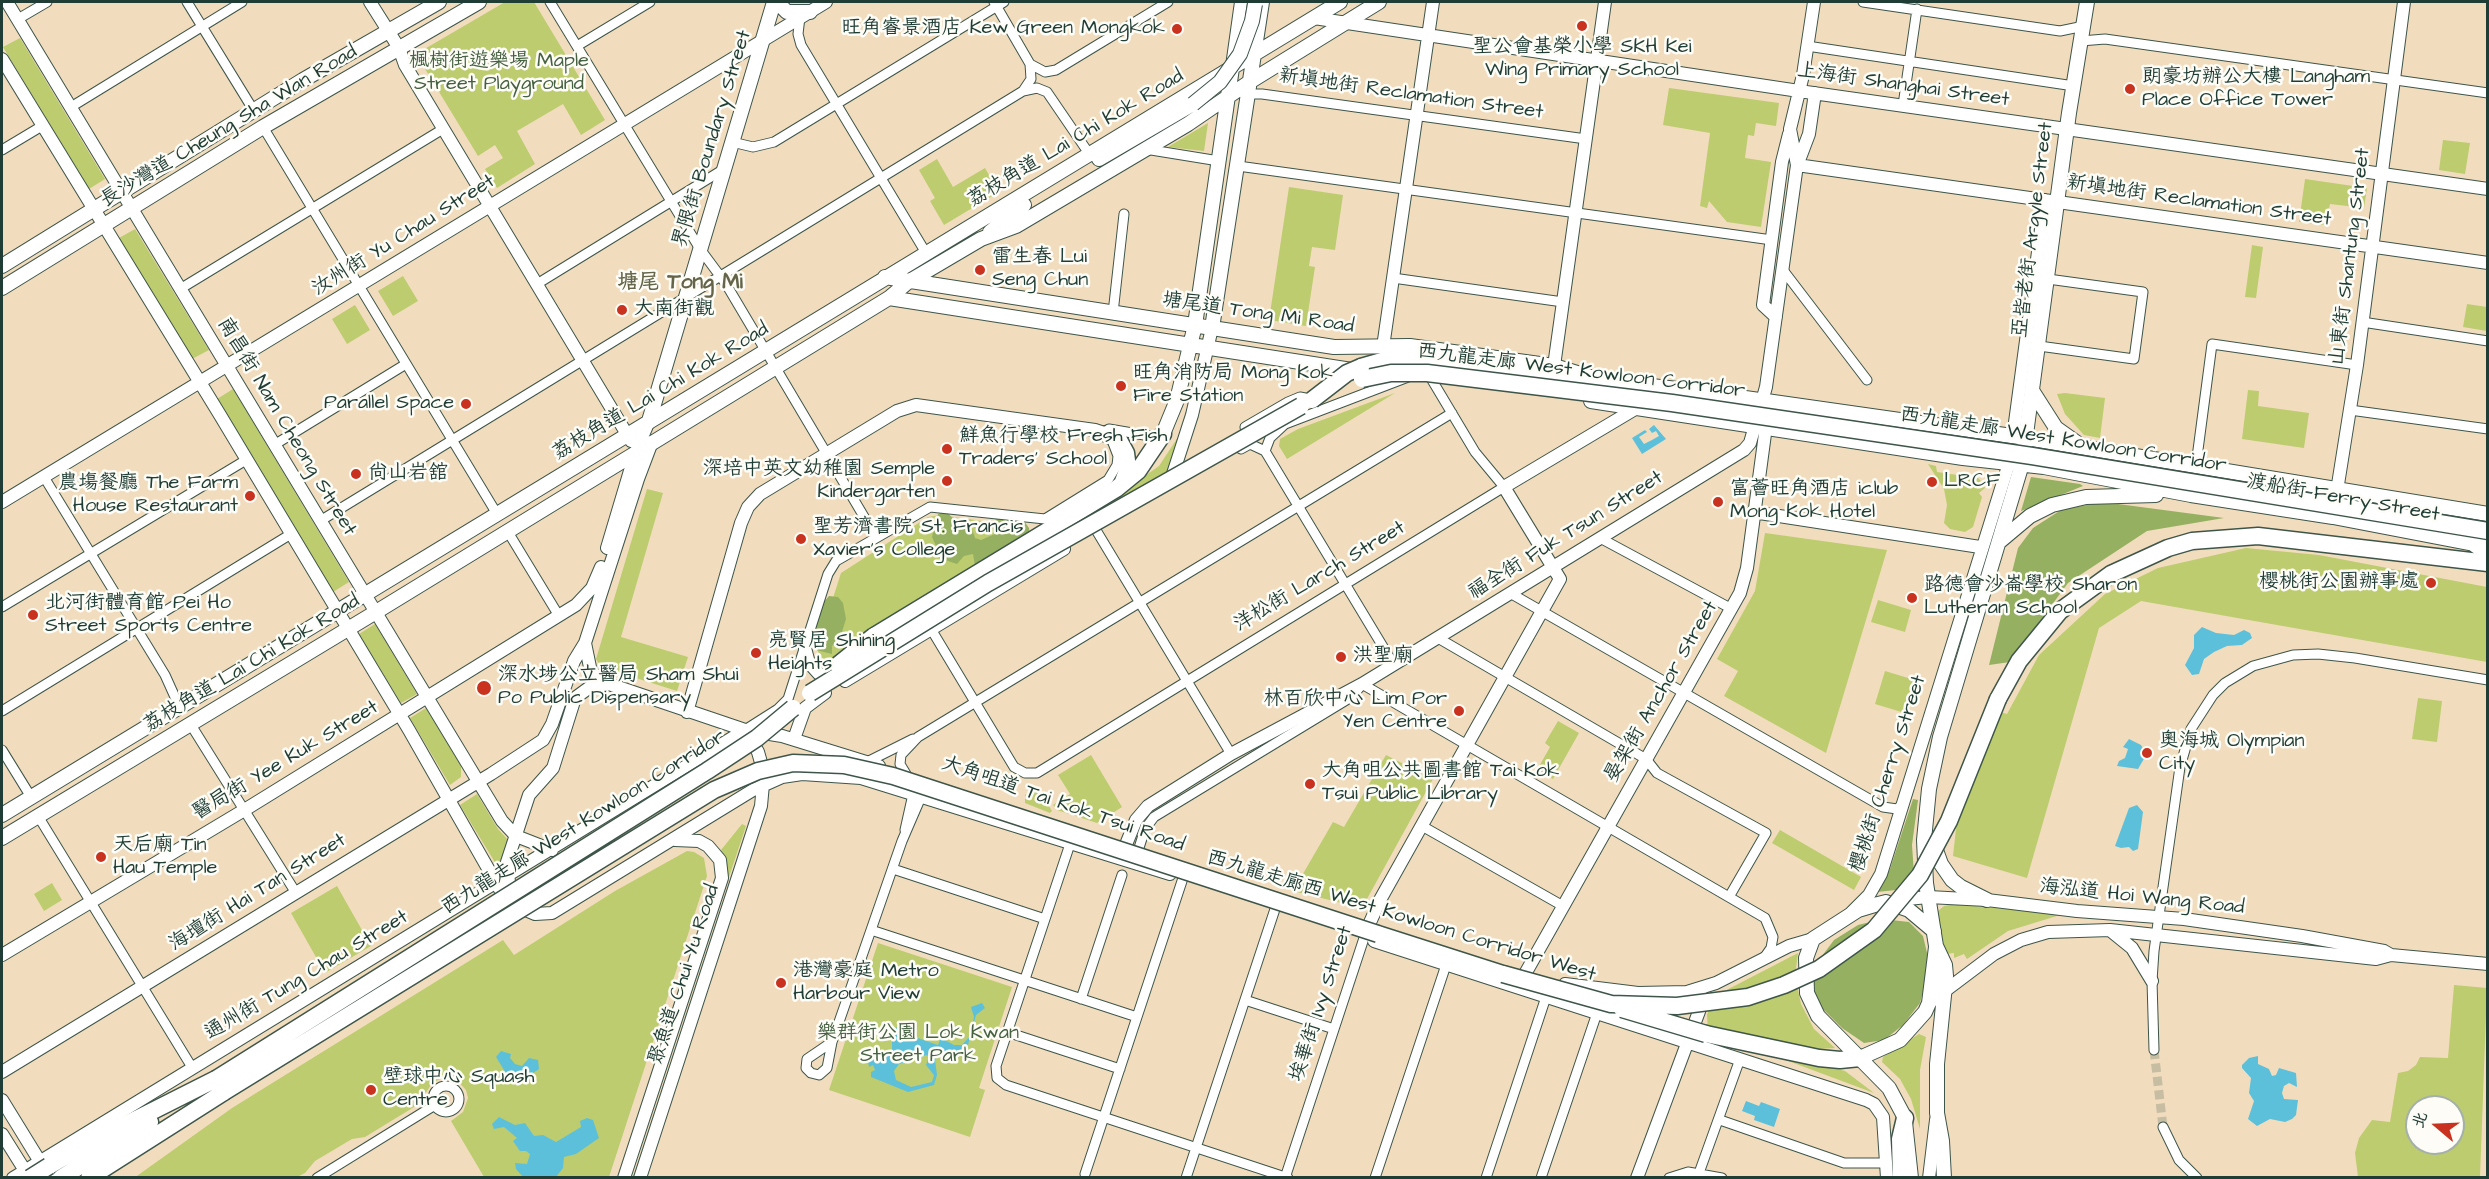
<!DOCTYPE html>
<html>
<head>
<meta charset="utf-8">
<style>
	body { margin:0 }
	#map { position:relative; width:2489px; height:1179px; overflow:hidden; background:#f1ddbe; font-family:"Architects Daughter","LXGW WenKai TC",sans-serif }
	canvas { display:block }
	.frame { position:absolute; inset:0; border:3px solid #1f3d34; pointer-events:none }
	.north { position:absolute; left:2405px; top:1095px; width:60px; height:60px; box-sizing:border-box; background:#fdfcf7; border:2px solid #a4b0a9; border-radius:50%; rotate:289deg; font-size:16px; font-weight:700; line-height:24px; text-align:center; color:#1f3d34 }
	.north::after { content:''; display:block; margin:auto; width:21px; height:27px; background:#c8321e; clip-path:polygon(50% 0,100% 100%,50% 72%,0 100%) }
</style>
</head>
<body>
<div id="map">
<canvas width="2489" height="1179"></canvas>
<div class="frame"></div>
<div class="north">北</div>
</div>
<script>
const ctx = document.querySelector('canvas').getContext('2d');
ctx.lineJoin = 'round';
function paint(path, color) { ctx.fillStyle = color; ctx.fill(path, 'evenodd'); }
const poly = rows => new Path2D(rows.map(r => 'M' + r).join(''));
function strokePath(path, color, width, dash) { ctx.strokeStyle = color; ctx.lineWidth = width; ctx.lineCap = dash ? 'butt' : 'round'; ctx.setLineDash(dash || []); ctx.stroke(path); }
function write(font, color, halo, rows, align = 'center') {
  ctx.font = font + ' "Architects Daughter","LXGW WenKai TC",sans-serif'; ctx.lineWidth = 5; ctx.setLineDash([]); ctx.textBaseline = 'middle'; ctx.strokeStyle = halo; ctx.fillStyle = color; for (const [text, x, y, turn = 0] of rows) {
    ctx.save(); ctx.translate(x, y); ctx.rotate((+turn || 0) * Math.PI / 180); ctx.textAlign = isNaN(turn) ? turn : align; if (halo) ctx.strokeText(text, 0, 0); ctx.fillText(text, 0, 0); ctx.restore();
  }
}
paint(poly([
	[505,2,534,2,605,120,581,135,563,104,517,131,535,164,497,188,485,169,503,158,495,145,478,156,416,54],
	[20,38,105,179,89,189,3,47],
	[1669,88,1779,103,1776,126,1756,123,1754,136,1748,135,1745,158,1771,162,1761,227,1727,222,1709,201,1707,208,1700,206,1710,133,1663,125],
	[1208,123,1204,151,1168,147],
	[2443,140,2470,143,2465,174,2439,170],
	[937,159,953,187,985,168,999,192,944,225,930,201,935,198,919,170],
	[2305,179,2367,188,2364,208,2330,204,2326,225,2299,222],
	[1289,187,1343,195,1335,250,1312,247,1309,266,1315,267,1306,326,1269,320],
	[135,229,209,350,192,359,119,238],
	[2252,245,2263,247,2256,298,2245,297],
	[403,276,418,301,393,316,378,291],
	[2467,304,2487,307,2487,331,2463,327],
	[355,305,370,330,347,344,332,319],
	[233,389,349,582,333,592,217,399],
	[2248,390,2259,391,2258,406,2309,413,2304,448,2242,439],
	[1395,393,1287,459,1279,446,1280,439,1298,429],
	[2065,393,2105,398,2100,438,2084,435,2065,414,2057,394],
	[1180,434,1167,481,1108,516,1102,506,1159,466],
	[1928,464,1936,466,1937,472,1978,478,1983,483,1985,488,1979,493,1982,497,1973,527,1965,532,1950,529,1944,523,1947,505,1944,489],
	[647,489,663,493,621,637,688,657,677,691,601,667,596,659],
	[940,515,1003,524,1015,547,832,668,826,666,821,661,817,648,841,573,928,517],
	[1765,533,1887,550,1826,753,1724,696,1738,671,1717,659,1755,591],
	[2246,548,2319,555,2487,587,2487,662,2141,601,2099,628,2027,878,1953,856,1959,802,1986,708,2007,714,2039,655,2105,594,2158,568],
	[1878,600,1911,610,1905,632,1871,622],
	[375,624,417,694,401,703,359,634],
	[1885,671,1918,681,1908,714,1875,704],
	[2418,698,2442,701,2437,742,2412,739],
	[426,708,461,766,461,777,450,785,410,718],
	[1558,721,1579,733,1553,779,1537,770,1550,747,1545,743],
	[1091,755,1122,807,1097,823,1057,810,1053,805,1070,794,1058,775],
	[1386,755,1433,779,1362,908,1293,891,1333,822,1344,827],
	[1037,787,1052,811,1050,813,1025,803,1025,795],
	[477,794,498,829,508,840,500,862,496,864,460,805],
	[742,824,746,826,729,877,726,876,726,862,721,850],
	[1780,830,1861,877,1854,890,1772,843],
	[687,851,694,852,704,858,707,876,609,1177,484,1177,451,1121,463,1112,468,1098,466,1090,457,1080,444,1077,432,1083,419,1104,365,1137,352,1139,315,1161,305,1173,297,1177,134,1178,232,1108,503,940,514,955,615,891],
	[52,883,62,900,44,911,34,894],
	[337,886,371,946,325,973,291,913],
	[1954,904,2058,914,2060,915,2008,931,1967,959,1964,954,1954,958,1954,953,1945,954,1938,915,1938,911,1944,906],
	[878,943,1012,987,979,1088,985,1090,970,1137,829,1090],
	[1798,953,1795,976,1801,1004,1814,1029,1835,1048,1819,1049,1818,1064,1845,1071,1874,1093,1708,1031,1707,1015,1713,997],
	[2454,985,2487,988,2480,1177,2358,1177,2355,1153,2359,1138,2372,1120,2390,1122,2398,1073,2408,1071,2416,1065,2420,1057,2448,1058],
	[2417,1107,2453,1107,2453,1143,2417,1143],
	[1919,1034,1926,1037,1920,1070,1920,1129,1911,1099,1900,1079,1882,1062,1883,1057]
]), '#bdcc6e');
paint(poly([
	[2031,477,2080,484,2083,486,2021,511],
	[2103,502,2224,518,2147,531,2068,583,2010,662,1989,665,2018,548,2033,528,2061,510],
	[946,511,958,524,972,529,975,538,981,540,995,534,992,528,996,519,1024,521,1029,528,1030,537,975,566,973,554,964,556,957,564,942,559,932,537,938,514],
	[829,596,838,597,843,603,846,619,841,635,832,646,832,654,816,650,812,642,822,604],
	[1913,799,1918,800,1912,845,1915,888,1877,892,1890,869],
	[1882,919,1909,922,1923,936,1928,957,1927,977,1920,1003,1903,1025,1884,1040,1864,1043,1842,1028,1823,1009,1815,993,1813,975,1816,964,1834,940,1858,925]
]), '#96b061');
paint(poly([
	[1654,425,1666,439,1642,454,1632,438,1645,430,1647,432,1639,437,1644,444,1652,440,1659,436,1656,431,1652,433,1649,429],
	[2202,627,2216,633,2234,635,2244,630,2250,633,2252,638,2242,645,2227,646,2214,652,2204,659,2199,674,2192,675,2185,665,2194,648,2194,635],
	[2129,739,2141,745,2144,750,2145,757,2138,769,2117,766,2119,761,2125,758,2128,749,2123,747],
	[2137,805,2143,812,2138,849,2133,851,2129,847,2121,848,2115,846,2129,808],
	[982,1003,985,1008,976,1015,968,1045,958,1051,939,1055,935,1060,937,1075,934,1085,908,1092,871,1077,871,1072,875,1070,873,1065,869,1067,867,1054,872,1052,884,1056,892,1052,892,1033,895,1028,909,1022,915,1024,912,1036,938,1045,941,1038,954,1045,962,1045,970,1036,974,1017,971,1007],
	[927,1055,929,1057,926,1065,934,1075,932,1082,911,1087,896,1080,894,1071,899,1064],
	[501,1051,511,1054,510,1058,515,1064,522,1066,529,1058,538,1060,539,1069,524,1079,511,1073,507,1075,496,1057],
	[2258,1056,2258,1064,2269,1069,2272,1076,2276,1075,2279,1068,2296,1073,2297,1087,2289,1083,2284,1086,2282,1093,2284,1099,2298,1100,2296,1115,2292,1119,2285,1122,2270,1119,2257,1126,2248,1119,2254,1101,2249,1093,2251,1078,2242,1068,2242,1065,2249,1058],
	[1746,1101,1759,1106,1761,1102,1780,1109,1774,1127,1754,1120,1755,1116,1742,1111],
	[499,1117,515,1125,525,1123,534,1136,543,1135,556,1142,581,1127,580,1121,587,1118,593,1120,599,1138,576,1154,564,1157,563,1168,556,1177,523,1177,516,1169,515,1163,527,1164,530,1154,526,1151,520,1151,513,1141,517,1138,504,1127,494,1129,492,1124]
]), '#5dc0db');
strokePath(poly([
	[2154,1050,2163,1127]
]), '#c7bda2', 9, [9, 4.5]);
const street = poly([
	[187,2,254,111],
	[550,2,700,249,726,284,876,537],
	[994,2,1030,64,1045,72,1056,70,1168,2],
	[1863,2,2060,31,2084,26],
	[800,17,798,34,801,45,926,253],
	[18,19,47,2],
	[2081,41,2105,39,2488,93],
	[577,46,650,2],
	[1807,46,2074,86],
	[1023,91,1037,88,1047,92,1090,155],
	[1244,94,1262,94,1586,139],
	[1903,105,1917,9],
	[71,107,242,2],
	[263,127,497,514],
	[732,142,753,147,774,142,1004,2],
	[1145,149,1219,161],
	[2,150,42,126],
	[1238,166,1772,240],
	[1783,270,1867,380],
	[1393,278,1563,302],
	[537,284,724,169],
	[180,289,443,129],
	[1113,313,1124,214],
	[2362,322,2488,341],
	[2039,346,2134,359,2143,292,2048,279],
	[2350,410,2488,429],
	[1109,429,1150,436,1163,434],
	[1247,438,1245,427,1288,402,1300,397,1316,400],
	[274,445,406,364],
	[1241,449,1250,444,1265,451,1394,665],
	[1265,451,1270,438,1285,424,1408,377],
	[2196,465,2212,344,2357,365],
	[44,477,165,675,179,706],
	[320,521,1023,91,1031,79,1030,64],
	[1096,530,1231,754],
	[508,532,559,616],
	[1600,538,1732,609],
	[1510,593,1883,807,1897,809,1903,804],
	[2,607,246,460],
	[931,629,1014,767,1025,773,1037,773,1504,487,1475,452,1432,380],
	[1438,638,1646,759,1657,773,1766,833,1729,897],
	[2,711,291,534],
	[191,725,296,893],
	[745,730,778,709,788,699,828,574,836,561,930,507,1045,519,1108,480,1117,465,1118,456,1113,443],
	[2,750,31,797],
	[867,762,913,739],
	[906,774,900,764,901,755,918,737,1452,413],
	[38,816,193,1069],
	[1422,826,1563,906],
	[905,830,913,794],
	[1072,838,996,1066,997,1078,1006,1085,1288,1178],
	[1138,851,1145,829,1154,817,1353,696,1362,684,1765,918,1773,937,1771,948,1764,958],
	[893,869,1045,919],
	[871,930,1137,1017],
	[1081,999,1122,875],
	[1245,1000,1334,1029],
	[1007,1032,1120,1069],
	[832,1042,807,1059,806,1068,811,1073,819,1075,827,1068,832,1042,902,841,921,797],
	[2154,1050,2152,981,2154,951,2180,767,2191,729,2213,695,2225,683,2253,666,2293,655,2318,654,2355,658,2488,680],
	'433 1099a13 13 0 1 1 26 0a13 13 0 1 1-26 0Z',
	[1720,1120,1844,1163,1886,1163],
	[2163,1127,2179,1160,2197,1178],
	[1699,1173,1740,1059],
	[1085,1174,1183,878],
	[317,1178,435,1105],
	[1186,1178,1275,909],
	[1285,1178,1367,929],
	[1375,1178,1446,965],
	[1486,1178,1546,997],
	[1541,1178,1597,1013],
	[1669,1178,1688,1172,1722,1178]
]);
const secondary = poly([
	[7,2,502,821,516,836,552,850],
	[370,2,399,48,405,65,631,441],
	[1314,18,1799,91,2488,189],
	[2,59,220,415,409,730,502,893,514,905,535,914,552,913,753,790,782,777,802,774,861,778,1170,874],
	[1232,66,1241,2],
	[1798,163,1809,134,1815,93],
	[1797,165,2488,263],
	[1776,317,1763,305,1782,162,1789,134],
	[1383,347,1433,2],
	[1554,366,1605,2],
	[2013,437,2045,200],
	[1171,480,1192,415,1212,328],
	[2336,497,2357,365,2404,2],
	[2,502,826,2],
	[1753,512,1980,547],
	[607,548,635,454,649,421],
	[585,643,591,672,609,684,745,730,782,736,879,766],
	[805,648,809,663,819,674,837,679],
	[845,681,1064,549],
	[687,712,741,523,748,507,760,494,897,411,916,405,1095,430,1107,434],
	[794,739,805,708,825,693],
	[1125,847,1136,820,1148,806,1231,754,1362,684,1744,450,1750,443,1766,387,1797,165,1790,129,1803,75,1814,2],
	[509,882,507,862,529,795,553,768,575,698,590,687,609,684],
	[1897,900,1928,897,1987,900,2077,911,2184,919,2302,936,2384,951,2391,955,2488,964],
	[1852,912,1869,895,1881,874,2009,463],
	[1368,927,1380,900,1560,579,1504,487,1635,409],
	[2111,931,2132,948,2152,981],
	[1374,941,1866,1100,1874,1104,1883,1117,1887,1178],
	[2,955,246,809,576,605,592,588,601,567],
	[1565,984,1638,993,1687,992,1716,983,1789,946,1813,939],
	[1521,987,1525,974,1740,593,1747,568,1767,419],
	[1929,1003,1994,954,2021,940,2048,932,2110,930,2376,959,2391,955],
	[2,1072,491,774,543,740,552,724,574,661,585,643,638,479,652,442],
	[2,1100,50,1178],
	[1906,1122,1912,1178],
	[2,1134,29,1177],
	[13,1178,745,730],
	[624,1178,722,878,720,860,708,846,699,841,675,840],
	[640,1178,761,806,764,773,758,752,749,736],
	[1637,1178,1704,998],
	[1929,1178,1936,1120]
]);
const primary = poly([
	[777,2,787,12,810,12],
	[1099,159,1193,104],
	[990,232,1024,205],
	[2,266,303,80,439,2],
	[885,277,1334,347,1410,346,1554,366,1600,380,1703,392,2026,438,2488,514],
	[2,288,263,127,479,2],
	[889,298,1358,371],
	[1212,328,1262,2],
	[2033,392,2056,428,2080,445],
	[1591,401,1963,458,2044,467,2191,495,2333,517,2484,546],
	[649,421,774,2],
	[1163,434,1177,400,1195,325,1232,68],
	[1999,542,2030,516,2052,505,2086,497,2156,495],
	[2,815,1340,2],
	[2,838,376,612,889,298,908,282,981,239,1016,226,1188,124,1251,81,1379,2],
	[1933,842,1941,864,1952,880,1961,887,1987,900],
	[1860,1058,1900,1040,1925,1012,1929,1003,1936,947],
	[1905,1118,1889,1088,1818,1016,1807,993,1806,958,1813,939,1858,910,1878,904,1886,902,1909,910,1934,931],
	[1944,1178,1942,1141,1937,1113,1937,1064,1946,976,1945,965,1936,946,1926,883,1924,840,1929,789,1940,737,2022,464,2069,113,2087,2]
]);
const highway = poly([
	[1361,367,1389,359,1419,358,1553,377,1600,380],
	[1107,434,1119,440,1126,453,1128,468,1122,484],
	[2476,545,2488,552],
	[874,636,1116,489,1138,471,1163,434],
	[1998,699,2019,661,2060,611,2111,574,2168,548,2192,541,2258,536,2488,563],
	[1378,934,1503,974],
	[1706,1034,1819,1058,1840,1060,1860,1058],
	[49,1166,81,1147,216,1079],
	[61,1178,150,1122],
	[89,1178,224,1092],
	[1901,1178,1900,1139,1905,1118]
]);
strokePath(street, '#3e5549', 11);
strokePath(secondary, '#3e5549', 14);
strokePath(primary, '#3e5549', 16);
strokePath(highway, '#3e5549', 19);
strokePath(street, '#fff', 9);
strokePath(secondary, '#fff', 12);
strokePath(primary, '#fff', 14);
strokePath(highway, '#fff', 16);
const primaryBridge = poly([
	[1193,104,1220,82,1240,54,1252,21,1255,4]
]);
const highwayBridge = poly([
	[1362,379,1391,373,1427,373,1672,403,2032,456,2488,531],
	[1312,400,1347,373,1361,367],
	[838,665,874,636],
	[810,693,988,583,1301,406],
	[1503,974,1611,1004,1677,1006,1748,997,1784,985,1819,969,1874,930,1920,875,1949,821,1998,699],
	[1622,1009,1706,1034],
	[216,1079,707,771,757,738,793,708],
	[224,1092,714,790,758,771,793,763,844,765,893,776,1378,934],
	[30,1178,49,1166]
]);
strokePath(primaryBridge, '#3e5549', 16, []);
strokePath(highwayBridge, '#3e5549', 19, []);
strokePath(primaryBridge, '#fff', 14);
strokePath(highwayBridge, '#fff', 16);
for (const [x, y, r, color] of [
	[1582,26,6,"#c8321e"],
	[1177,29,6,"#c8321e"],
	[2130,89,6,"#c8321e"],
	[980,270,6,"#c8321e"],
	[622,310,6,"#c8321e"],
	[1121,386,6,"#c8321e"],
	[466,404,6,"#c8321e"],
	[947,449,6,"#c8321e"],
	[356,474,6,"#c8321e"],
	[947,481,6,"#c8321e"],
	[1932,482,6,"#c8321e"],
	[250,496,6,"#c8321e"],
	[1718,502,6,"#c8321e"],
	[801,539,6,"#c8321e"],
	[2431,583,6,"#c8321e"],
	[1912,598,6,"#c8321e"],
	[33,615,6,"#c8321e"],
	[756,653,6,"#c8321e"],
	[1341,657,6,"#c8321e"],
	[484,688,8,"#c8321e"],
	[1459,711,6,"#c8321e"],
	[2147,753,6,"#c8321e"],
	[1310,784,6,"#c8321e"],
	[101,857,6,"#c8321e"],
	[781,983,6,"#c8321e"],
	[371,1090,6,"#c8321e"]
]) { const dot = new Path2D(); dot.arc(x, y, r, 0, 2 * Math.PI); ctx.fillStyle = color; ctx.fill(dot); strokePath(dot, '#fdfcf7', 2); }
write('20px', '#1f3d34', '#fdfcf7', [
	["旺角睿景酒店 Kew Green Mongkok",1165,29,"right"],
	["聖公會基榮小學 SKH Kei",1582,48,"center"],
	["Wing Primary School",1582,71,"center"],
	["朗豪坊辦公大樓 Langham",2142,78],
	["Place Office Tower",2142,101],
	["雷生春 Lui",992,258],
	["Seng Chun",992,281],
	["大南街觀",634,310],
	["旺角消防局 Mong Kok",1133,374],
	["Fire Station",1133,397],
	["Parallel Space",454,404,"right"],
	["鮮魚行學校 Fresh Fish",959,437],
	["Traders' School",959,460],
	["深培中英文幼稚園 Semple",935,470,"right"],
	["Kindergarten",935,493,"right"],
	["尚山岩舘",368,474],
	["LRCF",1944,482],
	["農塲餐廳 The Farm",238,484,"right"],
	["House Restaurant",238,507,"right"],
	["富薈旺角酒店 iclub",1730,490],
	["Mong Kok Hotel",1730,513],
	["聖芳濟書院 St. Francis",813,528],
	["Xavier's College",813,551],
	["櫻桃街公園辦事處",2419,583,"right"],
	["路德會沙崙學校 Sharon",1924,586],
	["Lutheran School",1924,609],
	["北河街體育館 Pei Ho",45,604],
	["Street Sports Centre",45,627],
	["亮賢居 Shining",768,642],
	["Heights",768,665],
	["洪聖廟",1353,657],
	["深水埗公立醫局 Sham Shui",498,676],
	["Po Public Dispensary",498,699],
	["林百欣中心 Lim Por",1447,700,"right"],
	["Yen Centre",1447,723,"right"],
	["奧海城 Olympian",2159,742],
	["City",2159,765],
	["大角咀公共圖書館 Tai Kok",1322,772],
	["Tsui Public Library",1322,795],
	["天后廟 Tin",113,846],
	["Hau Temple",113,869],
	["港灣豪庭 Metro",793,972],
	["Harbour View",793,995],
	["壁球中心 Squash",383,1078],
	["Centre",383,1101]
], 'left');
write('20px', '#466142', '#fdfcf7', [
	["楓樹街遊樂場 Maple",499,62],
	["Street Playground",499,85],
	["樂群街公園 Lok Kwan",918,1034],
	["Street Park",918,1057]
]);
write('20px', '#1f3d34', '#fdfcf7', [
	["上海街 Shanghai Street",1903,86,8],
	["新填地街 Reclamation Street",1411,95,8],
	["長沙灣道 Cheung Sha Wan Road",229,127,-31],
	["界限街 Boundary Street",713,139,-73],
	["荔枝角道 Lai Chi Kok Road",1076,139,-31],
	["新填地街 Reclamation Street",2199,202,8],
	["亞皆老街 Argyle Street",2034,230,-83],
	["汝州街 Yu Chau Street",404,236,-32],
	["山東街 Shantung Street",2351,257,-83],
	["塘尾道 Tong Mi Road",1258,314,8],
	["西九龍走廊 West Kowloon Corridor",1581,372,7],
	["荔枝角道 Lai Chi Kok Road",661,392,-31],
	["南昌街 Nam Cheong Street",286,427,59],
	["西九龍走廊 West Kowloon Corridor",2063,441,9],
	["渡船街 Ferry Street",2343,499,10],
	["福全街 Fuk Tsun Street",1566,536,-32],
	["洋松街 Larch Street",1320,577,-31],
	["荔枝角道 Lai Chi Kok Road",252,664,-31],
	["晏架街 Anchor Street",1662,692,-60],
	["醫局街 Yee Kuk Street",286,761,-31],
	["櫻桃街 Cherry Street",1889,774,-72],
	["大角咀道 Tai Kok Tsui Road",1063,805,19],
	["西九龍走廊 West Kowloon Corridor",584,823,-32],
	["海壇街 Hai Tan Street",258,893,-32],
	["海泓道 Hoi Wang Road",2142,898,6],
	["西九龍走廊西 West Kowloon Corridor West",1401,917,17],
	["聚魚道 Chui Yu Road",685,975,-72],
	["通州街 Tung Chau Street",307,976,-31],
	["埃華街 Ivy Street",1322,1004,-72]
]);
write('bold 21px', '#636448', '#fdfcf7', [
	["塘尾 Tong Mi",680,284]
]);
</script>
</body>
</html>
